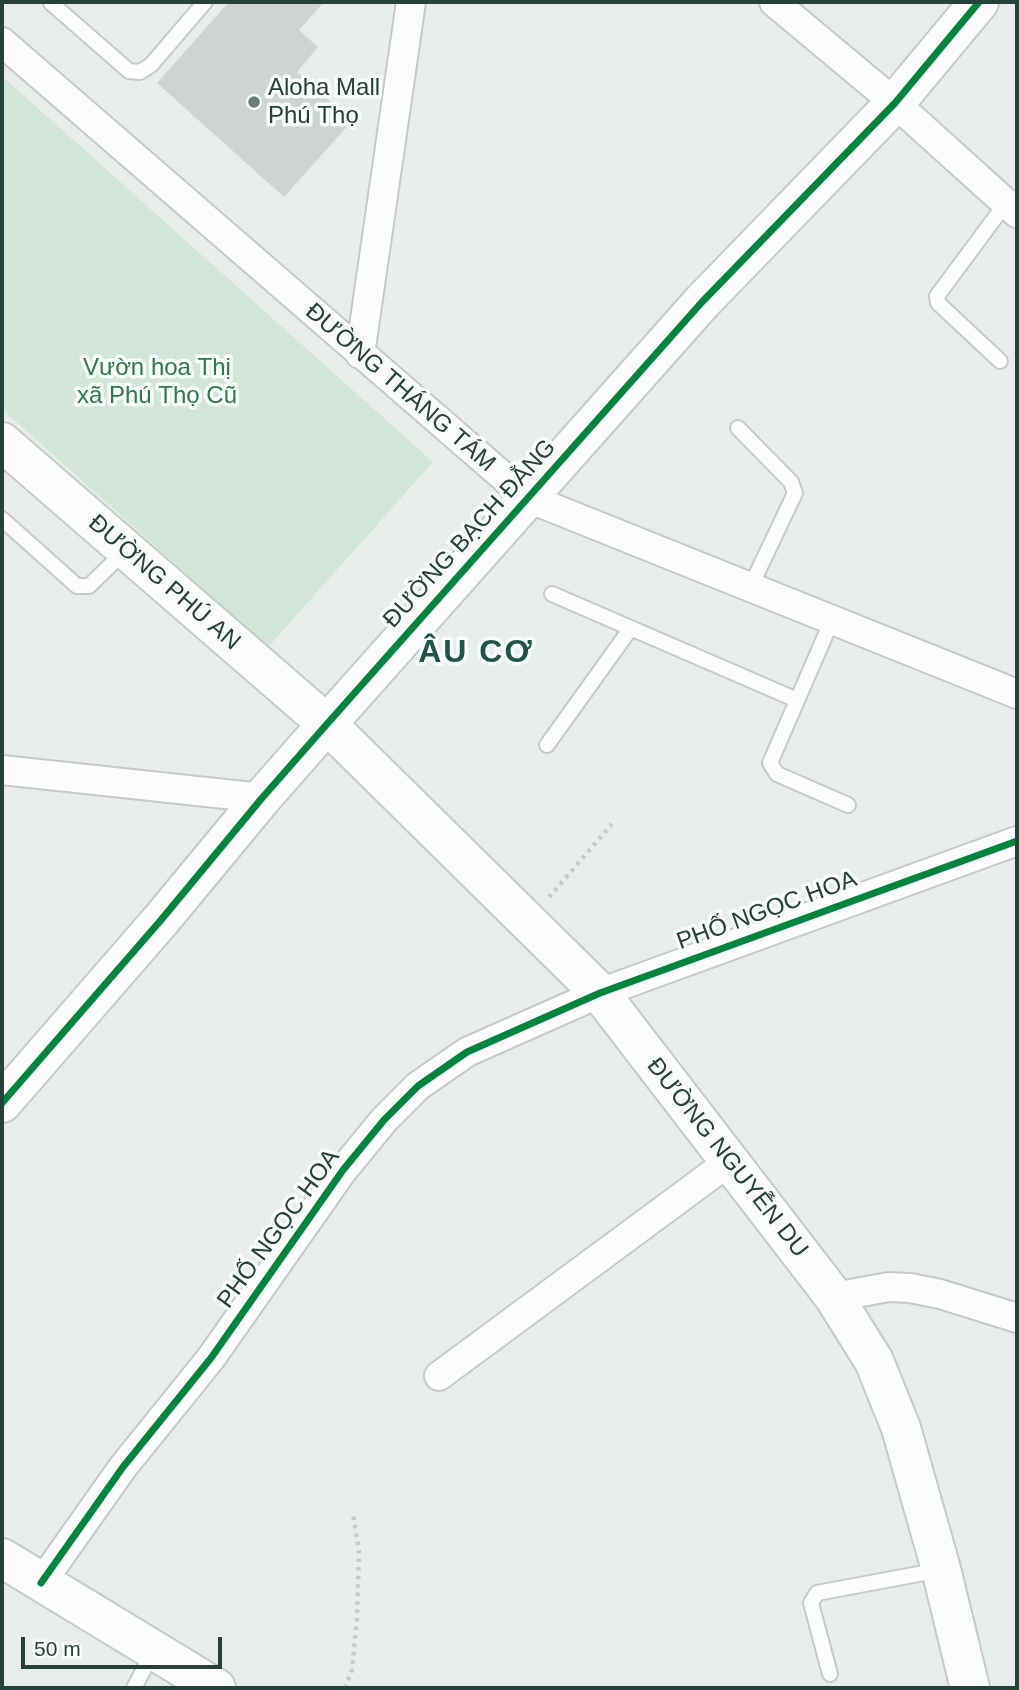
<!DOCTYPE html>
<html>
<head>
<meta charset="utf-8">
<style>
	body { margin:0 }
	#map { position:relative; width:1019px; height:1690px; overflow:hidden; background:#e8edeb; font-family:Arial,sans-serif }
	canvas { display:block }
	.frame { position:absolute; inset:0; border:4px solid #24423a; pointer-events:none }
	.scale { position:absolute; left:21px; top:1637px; width:201px; height:32px; box-sizing:border-box; border:4px solid #24423a; border-top:0; padding-left:9px; font-size:21px; line-height:24px; white-space:nowrap; color:#24423a; -webkit-text-stroke:5px #f7fbf9; paint-order:stroke }
</style>
</head>
<body>
<div id="map">
<canvas width="1019" height="1690"></canvas>
<div class="frame"></div>
<div class="scale">50 m</div>
</div>
<script>
const ctx = document.querySelector('canvas').getContext('2d');
ctx.lineJoin = 'round';
function paint(path, color) { ctx.fillStyle = color; ctx.fill(path, 'evenodd'); }
const poly = rows => new Path2D(rows.map(r => 'M' + r).join(''));
function strokePath(path, color, width, dash) { ctx.strokeStyle = color; ctx.lineWidth = width; ctx.lineCap = dash ? 'butt' : 'round'; ctx.setLineDash(dash || []); ctx.stroke(path); }
function write(font, color, halo, rows, align = 'center') {
  ctx.font = font + ' Arial,sans-serif'; ctx.lineWidth = 7; ctx.setLineDash([]); ctx.textBaseline = 'middle'; ctx.strokeStyle = halo; ctx.fillStyle = color; for (const [text, x, y, turn = 0] of rows) {
    ctx.save(); ctx.translate(x, y); ctx.rotate((+turn || 0) * Math.PI / 180); ctx.textAlign = isNaN(turn) ? turn : align; if (halo) ctx.strokeText(text, 0, 0); ctx.fillText(text, 0, 0); ctx.restore();
  }
}
paint(poly([
	[2,76,433,462,268,647,2,409]
]), '#d1e6d8');
paint(poly([
	[229,2,324,2,299,30,318,47,297,72,352,121,284,197,157,83]
]), '#cfd4d2');
const lane = poly([
	[51,3,129,71,140,72,151,65,205,2],
	[1000,361,938,303,937,296,1006,203],
	[738,428,791,482,795,493,750,588],
	[2,519,77,586,89,586,125,551],
	[552,594,797,700],
	[832,620,770,763,777,774,848,805],
	[547,745,631,628],
	[830,1674,811,1603,817,1593,940,1570],
	[134,1688,153,1652]
]);
const street = poly([
	[774,2,895,103,1017,213],
	[2,42,528,498,1017,694],
	[360,354,411,2],
	[2,770,262,798],
	[834,1297,889,1287,910,1288,940,1294,1017,1318],
	[439,1376,730,1161],
	[41,1583,123,1467,211,1358,343,1170,384,1120,418,1086,467,1052,600,993,1017,841]
]);
const secondary = poly([
	[2,442,327,724,600,993,834,1297,874,1361,901,1428,941,1569,970,1688],
	[2,1103,161,920,262,798,327,724,702,302,895,103,979,2],
	[2,1558,216,1688]
]);
strokePath(lane, '#c5cac8', 18);
strokePath(street, '#c5cac8', 32);
strokePath(secondary, '#c3cbc8', 42);
strokePath(poly([
	[549,897,612,824],
	[345,1688,352,1670,357,1618,359,1551,353,1514]
]), '#c3ccca', 4.5, [3.5, 5]);
strokePath(lane, '#fcfcfc', 14);
strokePath(street, '#fcfcfc', 28);
strokePath(secondary, '#fcfcfc', 38);
strokePath(poly([
	[2,1103,161,920,262,798,327,724,702,302,895,103,979,2],
	[41,1583,123,1467,211,1358,343,1170,384,1120,418,1086,467,1052,600,993,1017,841]
]), '#00873e', 7);
for (const [x, y, r, color] of [
	[254,102,7,"#697e78"]
]) { const dot = new Path2D(); dot.arc(x, y, r, 0, 2 * Math.PI); ctx.fillStyle = color; ctx.fill(dot); strokePath(dot, '#f7fbf9', 2.5); }
write('24px', '#24423a', '#f7fbf9', [
	["Aloha Mall",268,88],
	["Phú Thọ",268,116]
], 'left');
write('24px', '#2d7a4b', '#f7fbf9', [
	["Vườn hoa Thị",157,368],
	["xã Phú Thọ Cũ",157,396]
]);
write('24px', '#24423a', '#f7fbf9', [
	["ĐƯỜNG THÁNG TÁM",400,388,41],
	["ĐƯỜNG BẠCH ĐẰNG",470,534,-48],
	["ĐƯỜNG PHÚ AN",164,583,41],
	["PHỐ NGỌC HOA",767,911,-20],
	["ĐƯỜNG NGUYỄN DU",727,1158,52],
	["PHỐ NGỌC HOA",279,1229,-54]
]);
ctx.letterSpacing = '2px';
write('bold 32px', '#1f5548', '#f7fbf9', [
	["ÂU CƠ",476,653]
]);
ctx.letterSpacing = '0px';
</script>
</body>
</html>
